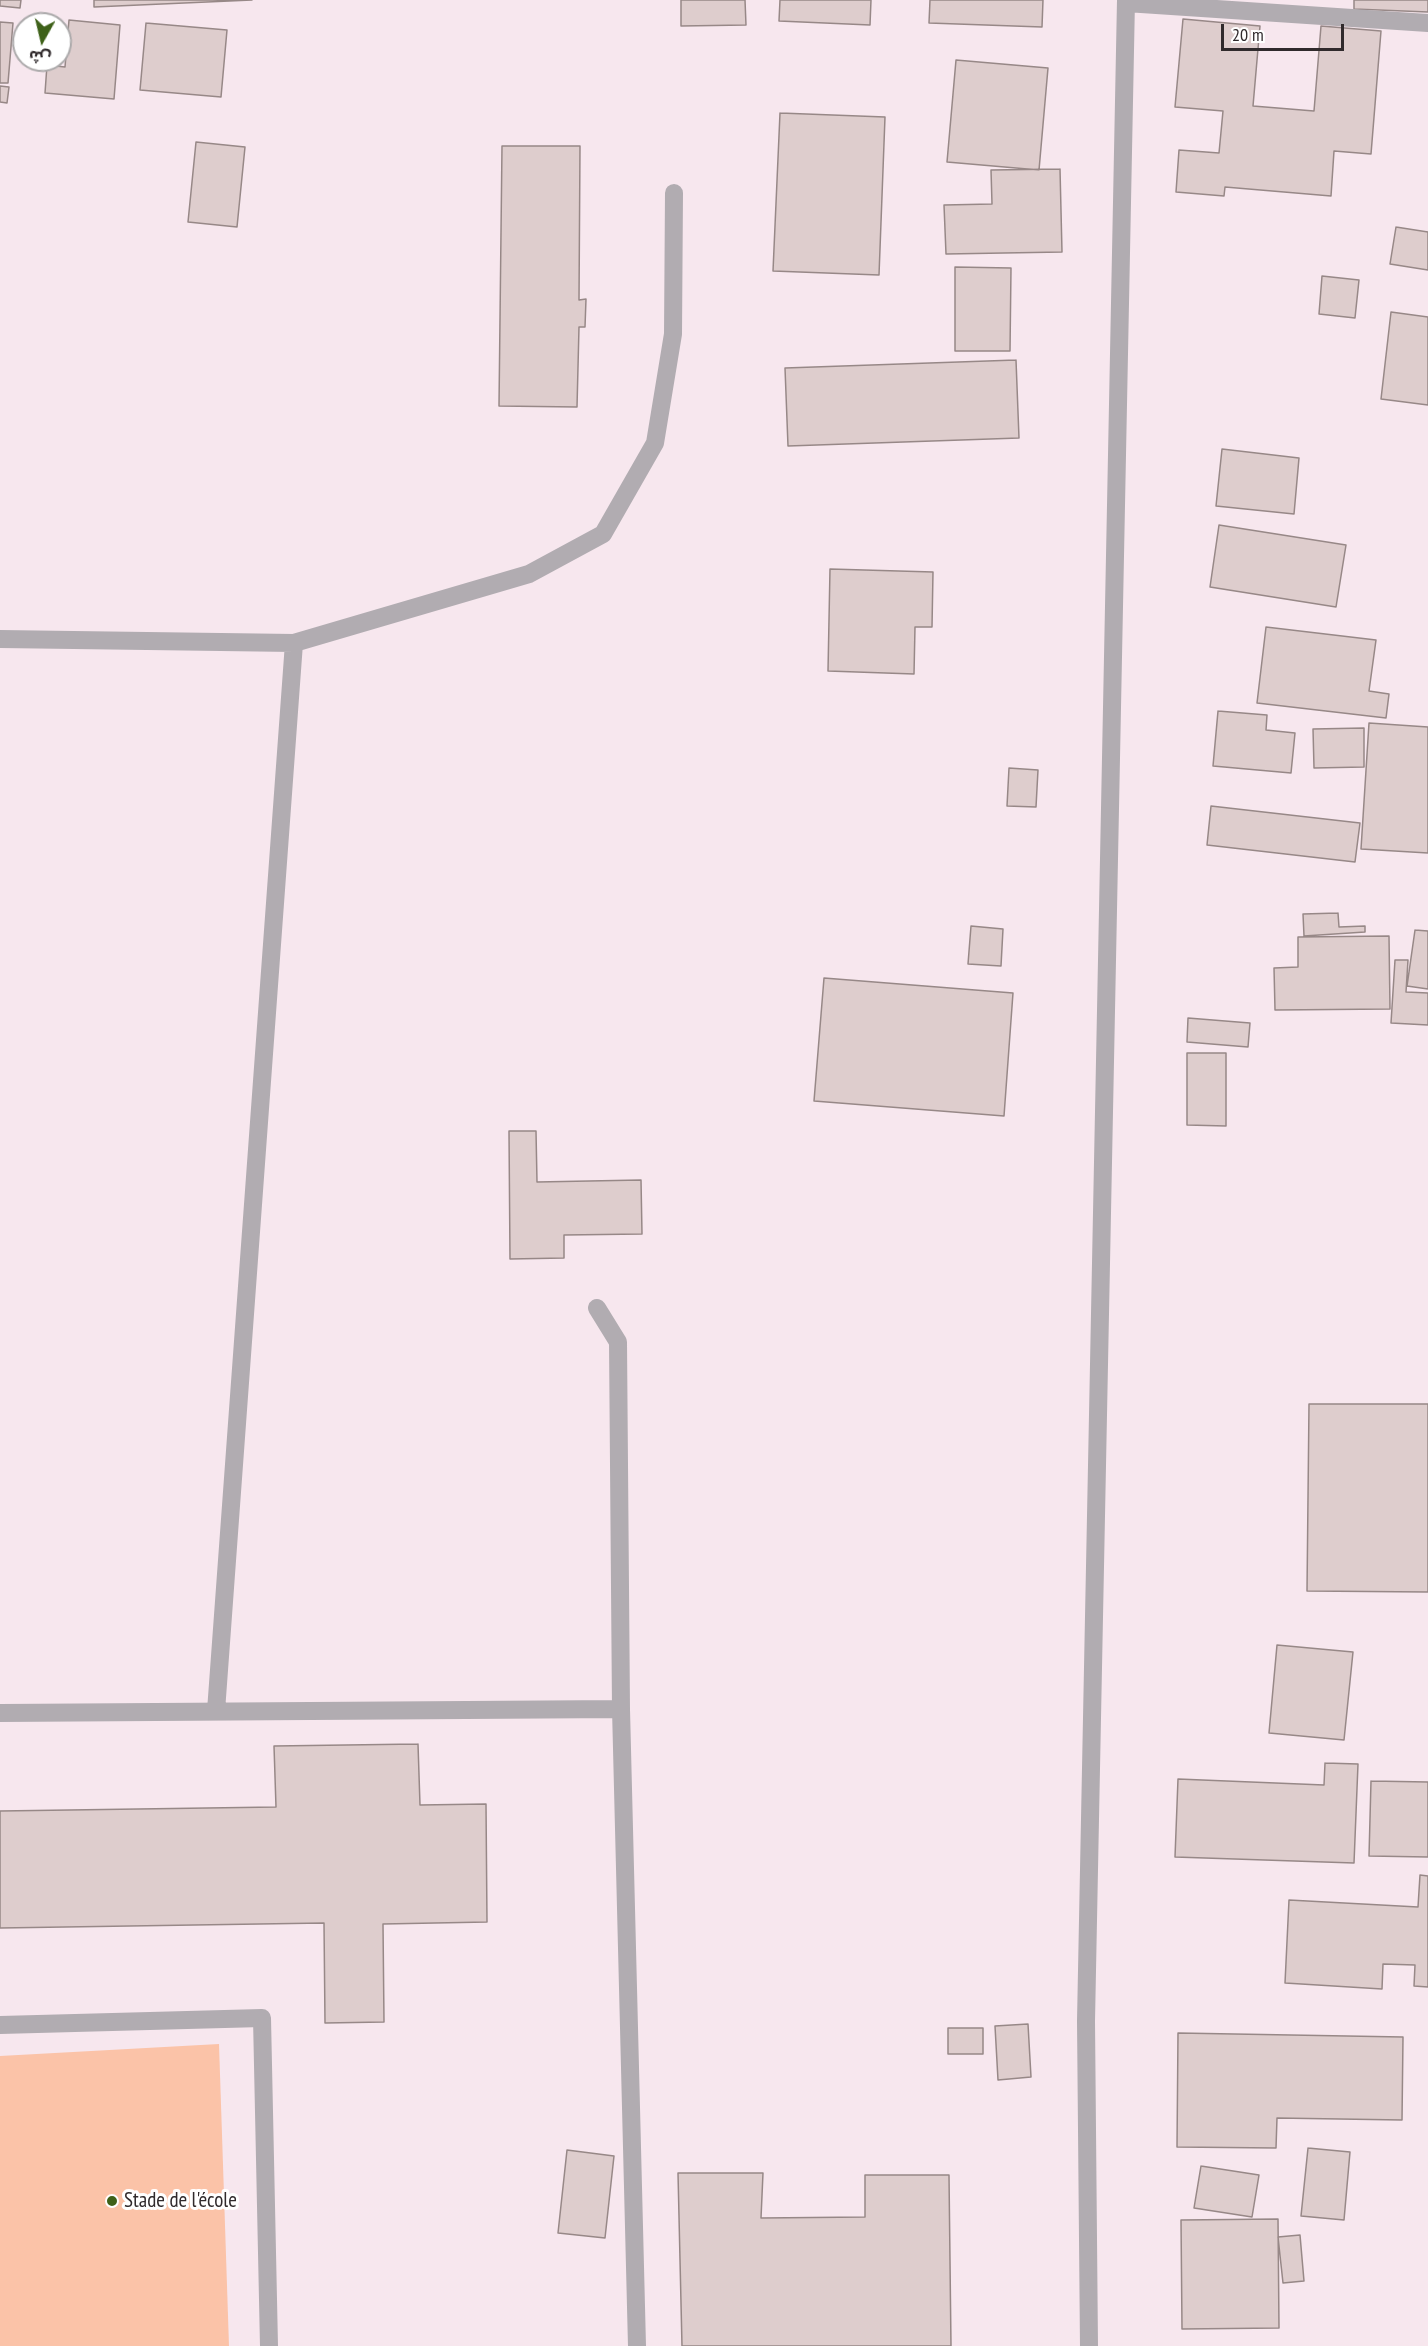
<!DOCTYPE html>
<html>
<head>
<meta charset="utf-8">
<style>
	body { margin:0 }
	#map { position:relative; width:1428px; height:2346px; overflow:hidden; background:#f7e7ee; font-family:"PT Sans Narrow","Noto Sans Arabic",sans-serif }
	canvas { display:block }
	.north { position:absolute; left:12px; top:12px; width:60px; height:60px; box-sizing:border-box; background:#fff; border:2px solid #acaaab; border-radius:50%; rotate:188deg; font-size:16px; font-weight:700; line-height:24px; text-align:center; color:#302a2c }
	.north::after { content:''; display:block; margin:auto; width:21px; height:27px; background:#3e6119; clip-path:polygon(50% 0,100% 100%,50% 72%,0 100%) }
	.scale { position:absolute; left:1221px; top:24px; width:123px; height:27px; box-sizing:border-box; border:3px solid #302a2c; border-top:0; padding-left:8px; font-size:18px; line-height:21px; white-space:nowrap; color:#302a2c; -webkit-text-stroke:4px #fff; paint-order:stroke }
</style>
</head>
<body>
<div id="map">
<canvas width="1428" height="2346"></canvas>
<div class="north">ش</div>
<div class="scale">20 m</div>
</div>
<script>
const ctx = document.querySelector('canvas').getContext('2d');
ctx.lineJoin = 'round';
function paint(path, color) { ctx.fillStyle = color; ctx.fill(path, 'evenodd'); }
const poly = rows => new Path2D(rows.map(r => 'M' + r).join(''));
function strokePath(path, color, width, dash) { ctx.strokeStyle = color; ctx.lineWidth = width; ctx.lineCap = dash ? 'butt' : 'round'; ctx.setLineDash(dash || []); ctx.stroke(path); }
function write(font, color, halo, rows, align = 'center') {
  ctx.font = font + ' "PT Sans Narrow",sans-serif'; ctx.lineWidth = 6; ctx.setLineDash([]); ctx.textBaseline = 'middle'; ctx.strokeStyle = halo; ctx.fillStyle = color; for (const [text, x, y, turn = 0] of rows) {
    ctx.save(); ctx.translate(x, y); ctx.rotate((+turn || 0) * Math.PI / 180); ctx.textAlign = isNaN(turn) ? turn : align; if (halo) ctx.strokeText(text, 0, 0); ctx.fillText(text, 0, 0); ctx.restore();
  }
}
paint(poly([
	[219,2044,229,2346,0,2346,0,2056]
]), '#fbc3a8');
const building = poly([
	[0,0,21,0,20,8,0,6,0,0],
	[94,0,252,0,94,7,94,0],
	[681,0,745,0,746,25,681,26,681,0],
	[780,0,871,0,870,25,779,21,780,0],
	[930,0,1043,0,1042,27,929,23,930,0],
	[1354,0,1428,0,1428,12,1354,9,1354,0],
	[1183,19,1260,26,1253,106,1314,111,1321,26,1381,31,1371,154,1334,151,1331,196,1225,187,1224,196,1176,192,1179,150,1219,153,1223,111,1175,107,1183,19],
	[69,20,120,25,114,99,45,93,47,65,65,67,69,20],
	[0,22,13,23,8,83,0,83,0,22],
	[146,23,227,30,221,97,140,90,146,23],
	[956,60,1048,68,1039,170,947,162,956,60],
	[0,86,9,87,7,103,0,102,0,86],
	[780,113,885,117,879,275,773,271,780,113],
	[196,142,245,147,237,227,188,222,196,142],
	[502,146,580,146,579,300,586,299,585,327,579,327,577,407,499,406,502,146],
	[1060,169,1062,252,946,254,944,205,992,204,991,170,1060,169],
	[1396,227,1428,232,1428,270,1390,264,1396,227],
	[955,267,1011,268,1010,351,955,351,955,267],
	[1322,276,1359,280,1355,318,1319,314,1322,276],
	[1391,312,1428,317,1428,405,1381,399,1391,312],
	[1016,360,1019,438,788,446,785,368,1016,360],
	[1222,449,1299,458,1294,514,1216,506,1222,449],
	[1219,525,1346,545,1336,607,1210,587,1219,525],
	[830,569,933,572,932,627,915,627,914,674,828,671,830,569],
	[1266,627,1376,640,1369,691,1389,694,1386,718,1257,703,1266,627],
	[1218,711,1267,715,1266,730,1295,733,1291,773,1213,766,1218,711],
	[1369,723,1428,727,1428,853,1361,849,1369,723],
	[1364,728,1364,767,1314,768,1313,729,1364,728],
	[1009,768,1038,770,1036,807,1007,806,1009,768],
	[1211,806,1360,823,1355,862,1207,845,1211,806],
	[1338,913,1339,927,1365,926,1365,932,1304,936,1303,914,1338,913],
	[971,926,1003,929,1001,966,968,964,971,926],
	[1415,930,1428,931,1428,989,1407,986,1415,930],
	[1389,936,1390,1009,1275,1010,1274,968,1298,967,1298,937,1389,936],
	[1395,960,1408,960,1406,992,1428,993,1428,1025,1391,1023,1395,960],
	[824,978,1013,993,1004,1116,814,1101,824,978],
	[1188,1018,1250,1023,1248,1047,1187,1042,1188,1018],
	[1187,1053,1226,1053,1226,1126,1187,1125,1187,1053],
	[509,1131,536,1131,537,1182,641,1180,642,1234,564,1235,564,1258,510,1259,509,1131],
	[1309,1404,1428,1404,1428,1592,1307,1591,1309,1404],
	[1277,1645,1353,1652,1344,1740,1269,1733,1277,1645],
	[418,1744,420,1805,486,1804,487,1922,383,1924,384,2022,325,2023,324,1923,0,1928,0,1811,276,1807,274,1746,418,1744],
	[1325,1763,1358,1764,1354,1863,1175,1857,1178,1779,1324,1785,1325,1763],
	[1371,1781,1428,1782,1428,1857,1369,1856,1371,1781],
	[1420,1875,1428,1876,1428,1987,1414,1986,1415,1965,1383,1964,1382,1989,1285,1983,1289,1900,1418,1907,1420,1875],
	[1028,2024,1031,2077,998,2080,995,2026,1028,2024],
	[948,2028,983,2028,983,2054,948,2054,948,2028],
	[1178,2033,1403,2037,1402,2120,1277,2118,1276,2148,1177,2147,1178,2033],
	[1308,2148,1350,2152,1344,2220,1301,2216,1308,2148],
	[567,2150,614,2156,605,2238,558,2233,567,2150],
	[1201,2166,1259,2175,1252,2217,1194,2208,1201,2166],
	[678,2173,763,2173,761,2218,865,2217,865,2175,949,2175,951,2346,682,2346,678,2173],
	[1278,2219,1279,2328,1182,2329,1181,2220,1278,2219],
	[1300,2235,1304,2281,1283,2283,1278,2237,1300,2235]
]);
paint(building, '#decdcd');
strokePath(building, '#978887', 1.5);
strokePath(poly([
	[0,639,294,643,529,574,603,534,655,443,673,334,674,193],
	[597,1308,618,1342,621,1709,637,2346],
	[216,1711,294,643],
	[0,1713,621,1709],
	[0,2025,262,2018,269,2346]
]), '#b1acb1', 18);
strokePath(poly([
	[1126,3,1428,23],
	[1089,2346,1086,2021,1126,0]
]), '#b1acb1', 18);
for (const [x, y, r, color] of [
	[112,2201,6,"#3e6119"]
]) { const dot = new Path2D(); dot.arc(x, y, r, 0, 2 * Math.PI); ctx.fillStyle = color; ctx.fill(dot); strokePath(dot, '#fff', 2); }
write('21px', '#302a2c', '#fff', [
	["Stade de l'école",124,2201]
], 'left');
</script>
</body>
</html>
